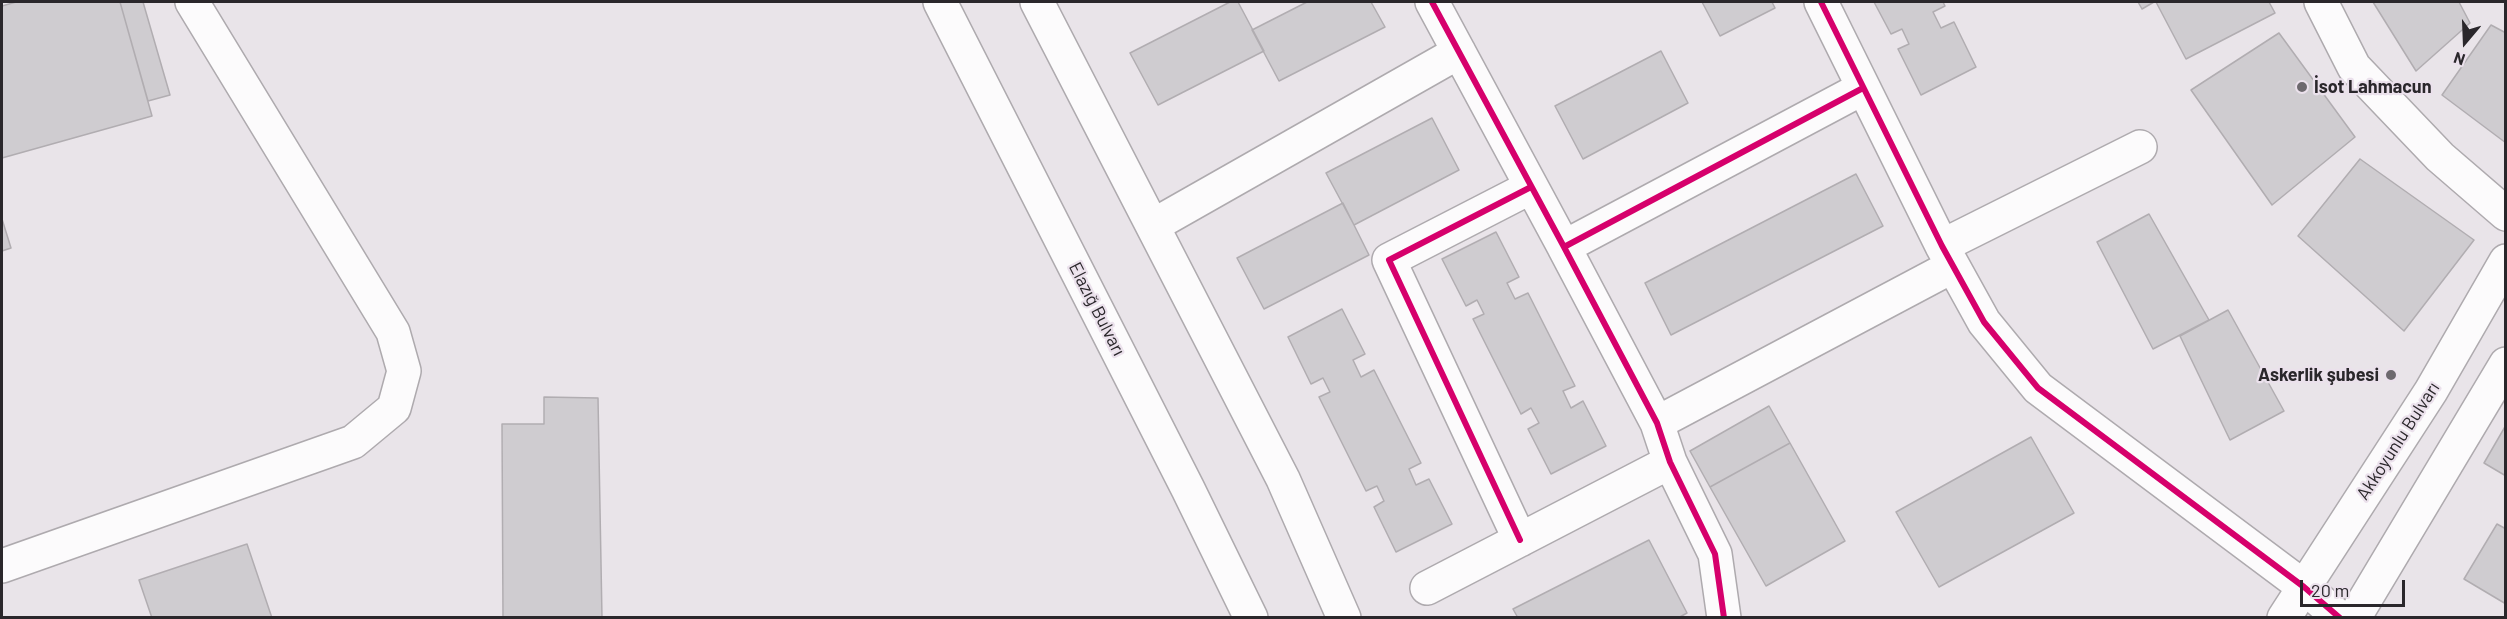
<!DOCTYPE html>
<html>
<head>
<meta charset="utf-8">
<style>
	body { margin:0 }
	#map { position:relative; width:2507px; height:619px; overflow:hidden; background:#e9e4e9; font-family:Barlow,sans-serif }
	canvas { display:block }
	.frame { position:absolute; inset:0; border:3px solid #2a272b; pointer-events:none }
	.north { position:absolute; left:2435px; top:12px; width:60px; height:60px; -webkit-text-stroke:4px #ebe1ec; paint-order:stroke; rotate:199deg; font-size:16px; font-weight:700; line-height:24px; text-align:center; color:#2a272b }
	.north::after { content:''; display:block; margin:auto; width:21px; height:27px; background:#2a272b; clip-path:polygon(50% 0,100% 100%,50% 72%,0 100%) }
	.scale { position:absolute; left:2300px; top:580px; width:105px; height:27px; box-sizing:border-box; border:3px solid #2a272b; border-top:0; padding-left:8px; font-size:18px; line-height:21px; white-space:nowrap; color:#2a272b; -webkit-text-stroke:4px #ebe1ec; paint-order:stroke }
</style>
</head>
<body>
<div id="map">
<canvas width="2507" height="619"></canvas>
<div class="frame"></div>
<div class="north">N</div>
<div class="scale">20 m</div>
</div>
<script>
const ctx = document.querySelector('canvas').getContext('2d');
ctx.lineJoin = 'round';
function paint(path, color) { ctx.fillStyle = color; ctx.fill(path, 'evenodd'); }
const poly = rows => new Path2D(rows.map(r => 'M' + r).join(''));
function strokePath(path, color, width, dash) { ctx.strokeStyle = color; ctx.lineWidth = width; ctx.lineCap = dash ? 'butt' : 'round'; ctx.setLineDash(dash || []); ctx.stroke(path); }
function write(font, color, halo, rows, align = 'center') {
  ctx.font = font + ' Barlow,sans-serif'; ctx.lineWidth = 4.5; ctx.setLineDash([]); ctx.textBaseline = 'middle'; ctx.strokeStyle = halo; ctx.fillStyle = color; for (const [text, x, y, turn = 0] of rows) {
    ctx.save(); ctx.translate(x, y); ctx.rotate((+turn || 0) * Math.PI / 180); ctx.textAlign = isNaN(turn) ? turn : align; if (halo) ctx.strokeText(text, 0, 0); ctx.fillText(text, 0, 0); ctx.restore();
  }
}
const building = poly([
	[16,2,120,2,152,116,2,158,2,6,16,2],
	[120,2,143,2,170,95,148,101,120,2],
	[1230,2,1238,2,1264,51,1158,105,1130,53,1230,2],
	[1307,2,1371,2,1385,27,1279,81,1252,30,1307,2],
	[1702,2,1772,2,1775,8,1720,36,1702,2],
	[1874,2,1943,2,1945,6,1933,12,1941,28,1954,22,1976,67,1921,95,1898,49,1909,44,1902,29,1891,34,1874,2],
	[2138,2,2154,2,2142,9,2138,2],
	[2156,2,2269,2,2275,13,2186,59,2156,2],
	[2373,2,2459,2,2470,23,2416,71,2373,2],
	[2491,25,2506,33,2506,143,2442,95,2491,25],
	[2279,33,2355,137,2272,205,2191,90,2279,33],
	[1661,51,1688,103,1583,159,1555,106,1661,51],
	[1432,118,1459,170,1354,225,1326,173,1432,118],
	[2360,159,2474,240,2404,331,2298,236,2360,159],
	[1856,174,1883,226,1671,335,1645,283,1856,174],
	[1343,203,1369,255,1264,309,1237,258,1343,203],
	[2149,214,2209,320,2153,349,2097,242,2149,214],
	[2,219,11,248,2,251,2,219],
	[1496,232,1519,277,1507,283,1515,299,1528,293,1575,386,1563,391,1571,408,1583,401,1606,446,1551,474,1528,429,1539,423,1531,408,1521,414,1473,319,1484,314,1477,300,1466,306,1442,259,1496,232],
	[1342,309,1365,354,1353,360,1361,377,1374,370,1421,463,1409,469,1416,485,1429,479,1452,524,1396,552,1374,507,1384,501,1377,486,1366,491,1319,397,1330,392,1323,378,1311,384,1288,337,1342,309],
	[2228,310,2284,411,2230,440,2180,336,2228,310],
	[544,397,598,398,602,618,503,618,502,424,544,424,544,397],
	[1769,406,1790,443,1710,487,1690,451,1769,406],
	[2506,425,2506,476,2484,463,2506,425],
	[2031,437,2074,513,1939,587,1896,512,2031,437],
	[1790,443,1845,541,1766,586,1710,487,1790,443],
	[2497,524,2506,529,2506,604,2464,579,2497,524],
	[1649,540,1687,613,1678,618,1518,618,1513,609,1649,540],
	[247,544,272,618,152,618,139,580,247,544]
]);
paint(building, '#cfccd0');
strokePath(building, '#b1adb1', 1.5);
const minor = poly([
	[1432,2,1564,247,1863,88],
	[1821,2,1942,246,1984,322,2038,388,2304,587,2340,618],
	[2321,2,2354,67,2440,157,2506,214],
	[1154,225,1459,52],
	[1942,246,2140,147],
	[1564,247,1657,423,1670,462,1715,554,1724,618],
	[1657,423,1953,266],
	[1520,540,1389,260,1531,187],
	[2,566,353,442,394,408,404,371,393,332,192,2],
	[1427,588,1670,462]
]);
const major = poly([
	[940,2,1188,489,1251,618],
	[1037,2,1283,479,1344,618],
	[2284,618,2431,391,2506,261],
	[2354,618,2506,364]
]);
strokePath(minor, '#aeaaae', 36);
strokePath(major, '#aeaaae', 36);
strokePath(minor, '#fcfbfc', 33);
strokePath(major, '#fcfbfc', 33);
strokePath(poly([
	[1432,2,1564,247,1863,88],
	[1821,2,1942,246,1984,322,2038,388,2304,587,2340,618],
	[1564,247,1657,423,1670,462,1715,554,1724,618],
	[1520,540,1389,260,1531,187]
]), '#d6006c', 6);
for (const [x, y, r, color] of [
	[2302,87,6,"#6d696e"],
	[2391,375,6,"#6d696e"]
]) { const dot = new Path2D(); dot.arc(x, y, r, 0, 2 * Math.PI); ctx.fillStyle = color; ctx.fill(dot); strokePath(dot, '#ebe1ec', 2); }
write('bold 18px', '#2a272b', '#ebe1ec', [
	["İsot Lahmacun",2314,87],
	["Askerlik şubesi",2379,375,"right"]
], 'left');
write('18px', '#2a272b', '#ebe1ec', [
	["Elazığ Bulvarı",1097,309,63],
	["Akkoyunlu Bulvarı",2398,441,-57]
]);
</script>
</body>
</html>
